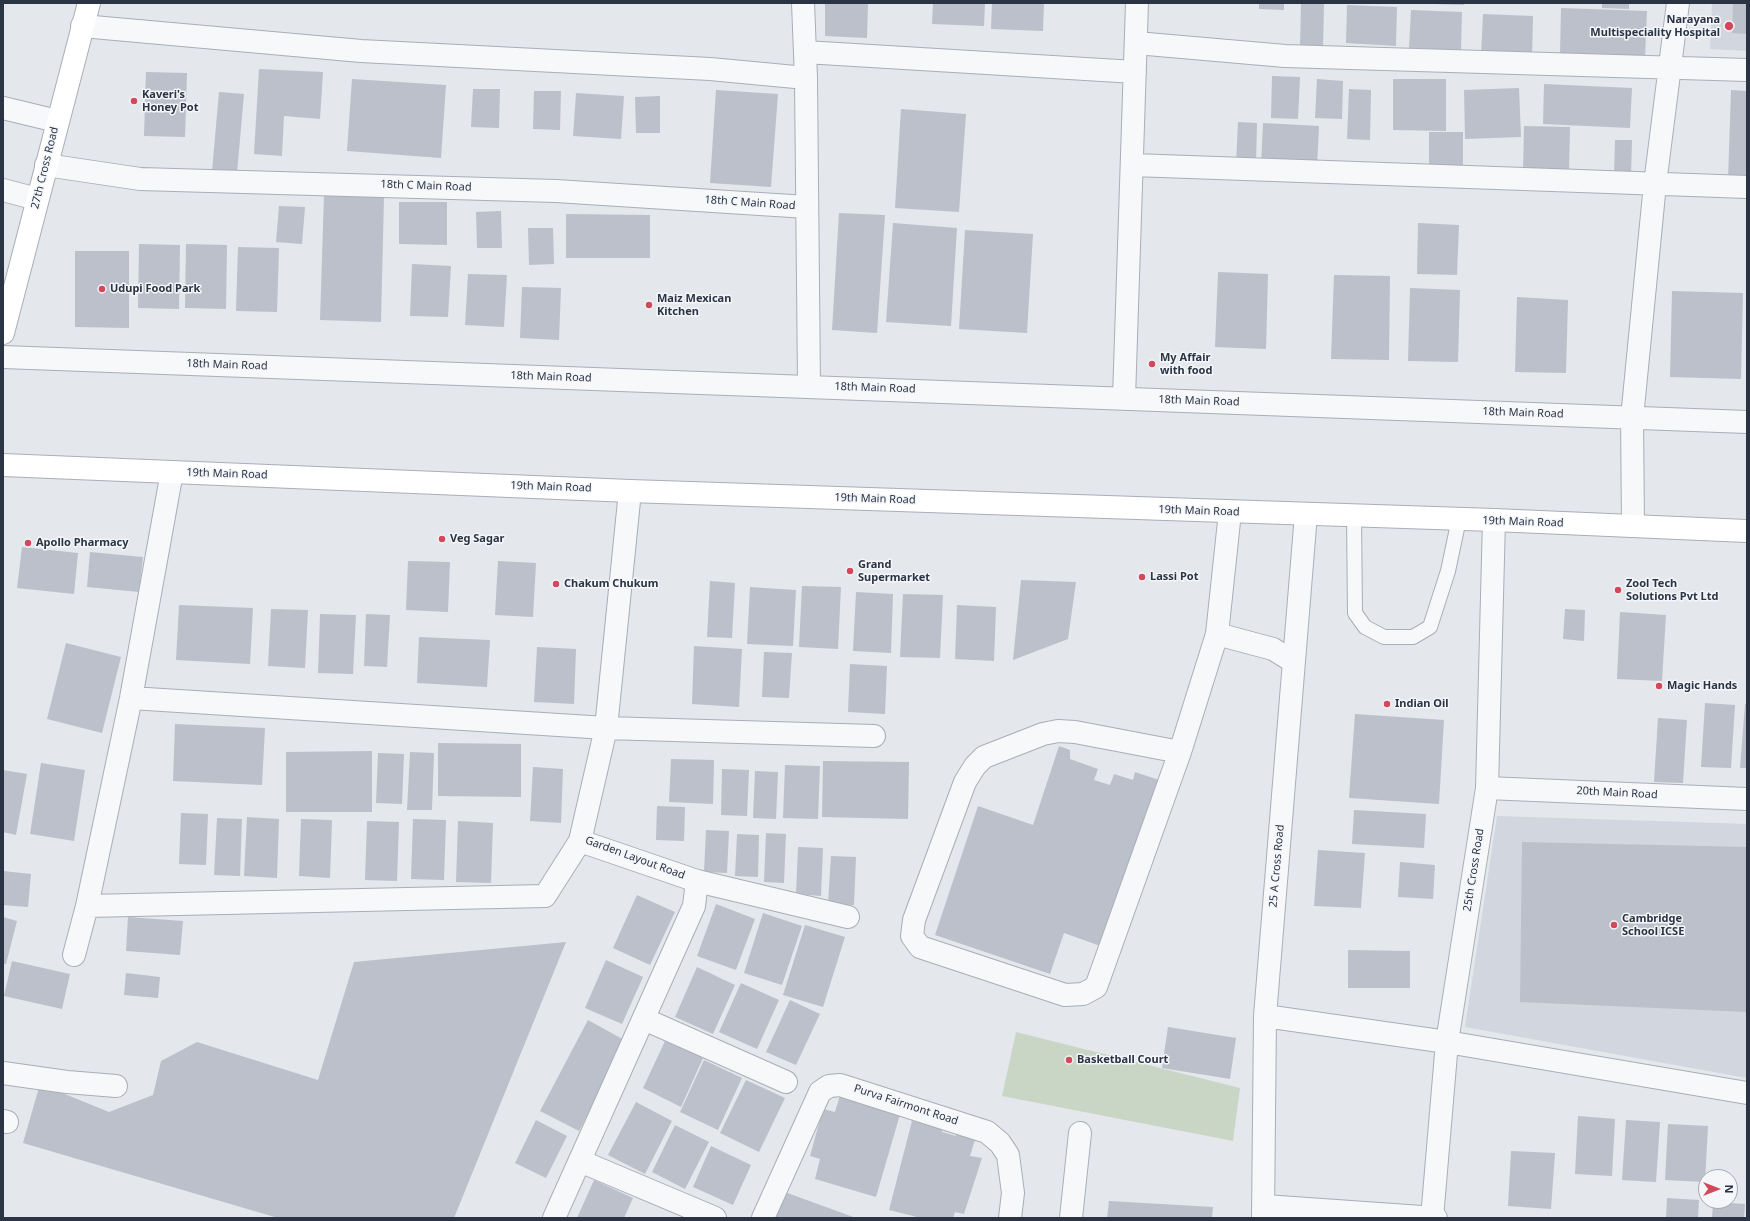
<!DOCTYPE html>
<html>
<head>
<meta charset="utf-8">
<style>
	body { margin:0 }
	#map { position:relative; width:1750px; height:1221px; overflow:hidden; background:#e4e7ec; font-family:"Noto Sans",sans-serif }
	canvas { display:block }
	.frame { position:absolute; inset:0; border:4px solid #2b3445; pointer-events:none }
	.north { position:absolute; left:1698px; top:1169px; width:40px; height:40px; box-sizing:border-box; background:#f4f6f9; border:1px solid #a4a8b1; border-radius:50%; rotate:90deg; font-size:11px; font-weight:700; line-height:16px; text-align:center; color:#2b3445 }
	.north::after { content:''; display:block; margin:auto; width:14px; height:18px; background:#d1495b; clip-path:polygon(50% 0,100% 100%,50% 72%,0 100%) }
</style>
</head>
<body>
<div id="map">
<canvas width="1750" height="1221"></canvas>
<div class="frame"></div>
<div class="north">N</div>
</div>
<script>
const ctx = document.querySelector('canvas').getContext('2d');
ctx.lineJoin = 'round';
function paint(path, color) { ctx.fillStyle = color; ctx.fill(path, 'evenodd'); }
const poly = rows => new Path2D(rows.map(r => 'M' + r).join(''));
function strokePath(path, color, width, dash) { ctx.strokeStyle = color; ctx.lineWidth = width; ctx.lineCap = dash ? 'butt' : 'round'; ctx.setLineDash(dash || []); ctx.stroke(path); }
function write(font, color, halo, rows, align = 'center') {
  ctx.font = font + ' "Noto Sans",sans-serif'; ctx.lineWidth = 3; ctx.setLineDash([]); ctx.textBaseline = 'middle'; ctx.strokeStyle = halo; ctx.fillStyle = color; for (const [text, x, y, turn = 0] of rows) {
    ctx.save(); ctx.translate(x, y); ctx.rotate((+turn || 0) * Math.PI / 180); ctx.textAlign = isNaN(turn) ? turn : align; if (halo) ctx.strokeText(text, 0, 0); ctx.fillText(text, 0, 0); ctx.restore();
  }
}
paint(poly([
	[1712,3,1747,3,1747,51,1710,49],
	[1497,816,1747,824,1747,1078,1465,1027]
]), '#d2d6de');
paint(poly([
	[1016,1032,1240,1088,1233,1141,1002,1096]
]), '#c9d6c5');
paint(poly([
	[825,3,868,3,867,38,825,36],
	[933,3,985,3,984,26,932,24],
	[992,3,1044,3,1043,31,991,29],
	[1259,3,1284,3,1284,10,1259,9],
	[1301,3,1324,3,1323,49,1300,48],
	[1434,3,1464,3,1464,5,1434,4],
	[1602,3,1629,3,1629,9,1602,8],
	[1733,3,1747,3,1747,34,1732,33],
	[1347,5,1397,7,1396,46,1346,43],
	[1561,8,1647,11,1645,58,1560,55],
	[1411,10,1462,12,1461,50,1409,48],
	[1483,14,1533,16,1532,59,1481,57],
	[259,69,323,72,320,119,284,116,282,156,254,154],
	[146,72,187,73,185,137,144,136],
	[1272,76,1300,77,1298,119,1271,118],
	[352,79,446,85,441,158,347,151],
	[1317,79,1343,81,1342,119,1315,118],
	[1393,79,1446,79,1446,131,1393,130],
	[1544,84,1632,88,1630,128,1543,124],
	[1519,88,1521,137,1465,139,1464,90],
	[473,89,500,89,499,128,471,127],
	[1349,89,1371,90,1370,140,1347,139],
	[716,90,778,94,771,187,710,183],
	[1731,90,1747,91,1747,181,1728,180],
	[534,91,561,91,560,130,533,129],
	[219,92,244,94,237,173,212,171],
	[576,93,624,96,621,139,573,136],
	[660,96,660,133,636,133,635,97],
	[901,109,966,114,959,212,895,208],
	[1238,122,1257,123,1256,166,1236,165],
	[1263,123,1319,126,1317,167,1261,165],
	[1524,126,1570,127,1569,173,1523,172],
	[1429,132,1463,132,1463,171,1429,171],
	[1615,140,1632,140,1631,178,1614,177],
	[324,194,384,196,381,322,320,320],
	[399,202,447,202,447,245,399,244],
	[279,206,305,207,302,244,276,242],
	[501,211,502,248,477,248,476,212],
	[839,213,885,215,877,333,832,330],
	[566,214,650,215,650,258,566,258],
	[893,223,957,228,951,326,886,322],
	[1418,223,1459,225,1457,275,1417,274],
	[528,228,553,228,554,264,529,265],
	[965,230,1033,234,1027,333,959,329],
	[139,244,180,245,179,309,138,308],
	[186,244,227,245,226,309,185,308],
	[238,247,279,248,277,312,236,311],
	[75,251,129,251,129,328,75,327],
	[412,264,451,266,448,317,410,316],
	[1218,272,1268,274,1266,349,1215,347],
	[468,274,507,275,504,327,465,325],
	[1334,275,1390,276,1389,360,1331,359],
	[522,287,561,288,559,340,520,338],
	[1410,288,1460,290,1458,362,1408,361],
	[1672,291,1743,293,1741,379,1670,377],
	[1517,297,1568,300,1566,373,1515,372],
	[22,547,78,553,74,594,17,588],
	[90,552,143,557,139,592,87,587],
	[408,561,450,562,448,612,406,610],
	[498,561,536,563,533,617,495,615],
	[1021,580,1076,582,1068,639,1013,660],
	[710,581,735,583,732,638,707,637],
	[802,586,841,587,838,649,799,647],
	[750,587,796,590,793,646,747,644],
	[856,592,893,594,891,653,853,651],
	[903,594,943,595,940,658,900,657],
	[179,605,253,608,250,664,176,660],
	[957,605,996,607,994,661,955,659],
	[271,609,308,610,305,668,268,666],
	[1565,609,1585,610,1584,641,1563,639],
	[1620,612,1666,615,1662,681,1617,679],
	[320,614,356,615,353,674,318,673],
	[366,614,390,615,387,667,364,666],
	[419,637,490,640,487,687,417,683],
	[66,643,121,657,102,733,47,719],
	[694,646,742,649,739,707,692,704],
	[537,647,576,649,574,704,534,702],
	[764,652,792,653,789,698,762,697],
	[850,664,887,666,885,714,848,712],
	[1705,703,1735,705,1731,768,1701,767],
	[1745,704,1747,704,1747,768,1740,768],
	[1355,714,1444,720,1439,804,1349,798],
	[1658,718,1687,720,1683,783,1654,782],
	[175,724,265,728,262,785,173,781],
	[438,743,521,744,521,797,438,796],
	[1059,746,1070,750,1070,759,1098,769,1094,780,1110,785,1114,774,1133,780,1135,772,1159,780,1103,947,1064,933,1050,974,935,935,978,806,1033,825],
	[372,751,372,812,286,812,286,752],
	[410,752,434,753,432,810,407,810],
	[378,753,404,754,402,804,376,803],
	[671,759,714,760,713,804,669,802],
	[823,761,909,762,908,819,822,817],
	[41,763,85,770,74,841,30,834],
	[785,765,820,766,818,819,783,818],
	[533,767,563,769,561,823,530,821],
	[722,769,749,770,747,816,721,815],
	[3,770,27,774,16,835,3,832],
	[755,771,778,772,776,819,753,818],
	[657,806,685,807,684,841,656,840],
	[1354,810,1426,814,1424,848,1352,844],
	[181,813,208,814,206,865,179,864],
	[247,817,279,819,277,878,244,876],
	[217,818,242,819,240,876,214,875],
	[301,819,332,820,330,878,299,876],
	[413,819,446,820,444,880,411,879],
	[367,821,399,822,397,881,365,880],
	[458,821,493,823,491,883,456,882],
	[706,830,729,831,727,873,704,872],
	[766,833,786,834,784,883,764,882],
	[737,834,759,835,758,877,735,876],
	[1522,842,1747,847,1747,1012,1520,1002],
	[798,847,823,848,821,896,796,894],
	[1318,850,1365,853,1361,908,1314,906],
	[831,856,856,857,854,905,828,904],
	[1400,862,1435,865,1433,899,1398,897],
	[3,871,31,874,28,907,3,905],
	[637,895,675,912,650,965,613,948],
	[716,904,755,919,736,970,697,956],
	[763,913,802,926,782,985,744,973],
	[3,917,17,921,6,964,3,964],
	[128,917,183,921,180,955,126,951],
	[805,925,845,937,823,1007,783,995],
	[566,942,454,1218,278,1218,23,1143,40,1084,109,1112,153,1095,161,1061,197,1042,318,1080,354,962],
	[1348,950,1410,951,1410,988,1348,988],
	[606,960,643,977,622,1024,585,1008],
	[12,961,70,974,62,1009,4,996],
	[697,967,735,985,713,1034,675,1017],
	[126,973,160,977,158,998,124,995],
	[741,983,779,1000,757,1049,719,1032],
	[790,1000,820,1014,796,1065,766,1052],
	[588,1020,626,1041,579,1131,540,1111],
	[1168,1027,1236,1038,1230,1079,1162,1068],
	[665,1041,703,1058,681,1107,643,1088],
	[704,1060,742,1078,718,1130,680,1112],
	[746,1080,785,1098,759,1152,720,1133],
	[841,1092,859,1097,857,1103,875,1108,878,1104,901,1111,876,1197,815,1179,820,1159,810,1156,823,1109,835,1112],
	[636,1102,672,1121,645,1174,608,1155],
	[1578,1116,1615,1119,1612,1176,1575,1174],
	[536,1120,567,1136,546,1178,515,1163],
	[1626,1120,1660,1122,1656,1182,1622,1180],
	[912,1121,943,1127,942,1132,956,1136,958,1131,976,1136,970,1156,982,1158,964,1214,955,1212,953,1218,921,1218,889,1210],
	[1668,1124,1708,1126,1705,1182,1665,1180],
	[675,1125,709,1142,685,1189,652,1172],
	[711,1146,751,1165,733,1205,693,1187],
	[1511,1151,1555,1153,1551,1209,1508,1206],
	[594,1180,633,1198,624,1218,577,1218],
	[782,1191,856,1218,772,1218],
	[1667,1198,1699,1200,1698,1218,1666,1218],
	[1109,1201,1213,1207,1212,1218,1107,1218],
	[1713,1202,1745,1204,1744,1218,1712,1218]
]), '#bbc0ca');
const lane = poly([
	[1354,515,1355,613,1365,627,1384,637,1413,637,1430,627,1448,571,1459,519]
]);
const street = poly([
	[803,3,806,78,809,386],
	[82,26,361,51,710,69,806,78],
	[1136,43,1285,56,1747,70],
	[805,52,1135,72],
	[3,108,57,121],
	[46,165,140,179,556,191,807,207],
	[1133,165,1747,187],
	[3,190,37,199],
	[3,357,1747,422],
	[1124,398,1137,3],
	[172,472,131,698,87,906,545,896,580,841],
	[1633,526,1632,418,1655,184,1678,3],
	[1217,634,1273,649,1294,662],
	[131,698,606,728,874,736],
	[1180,752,1075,732,1058,731,1043,734,984,757,975,766,965,782,914,920,912,936,920,947,1065,995,1083,994,1096,987,1180,752,1217,634,1230,512],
	[1487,788,1747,799],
	[697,881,848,917],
	[74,955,87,906],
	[1265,1016,1447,1042,1747,1093],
	[644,1019,786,1082],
	[3,1073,67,1082,116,1086],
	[3,1121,7,1122],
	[580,1161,715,1218],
	[1265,1206,1436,1218],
	[554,1218,694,906,697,881,580,841,606,728,630,491],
	[763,1218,820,1092,829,1086,840,1085,987,1132,1000,1143,1008,1155,1013,1193,1010,1218],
	[1071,1218,1080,1133],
	[1263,1218,1265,1016,1306,514],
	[1432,1218,1447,1042,1487,788,1494,520]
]);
const secondary = poly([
	[3,333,89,3],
	[3,465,630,491,1494,520,1747,531]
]);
strokePath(lane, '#a9aeb7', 16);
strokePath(street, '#a9aeb7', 24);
strokePath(secondary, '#a9aeb7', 24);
strokePath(lane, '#f7f8fa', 14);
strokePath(street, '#f7f8fa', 22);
strokePath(secondary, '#fff', 22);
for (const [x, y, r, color] of [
	[1729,26,5,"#d1495b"],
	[134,101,4,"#d1495b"],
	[102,289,4,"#d1495b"],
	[649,305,4,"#d1495b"],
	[1152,364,4,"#d1495b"],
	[442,539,4,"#d1495b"],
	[28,543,4,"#d1495b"],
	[850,571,4,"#d1495b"],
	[1142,577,4,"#d1495b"],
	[556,584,4,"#d1495b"],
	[1618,590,4,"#d1495b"],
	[1659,686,4,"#d1495b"],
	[1387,704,4,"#d1495b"],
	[1614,925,4,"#d1495b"],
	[1069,1060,4,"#d1495b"]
]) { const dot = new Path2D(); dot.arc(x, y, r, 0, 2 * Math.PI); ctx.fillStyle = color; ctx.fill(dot); strokePath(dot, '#f4f6f9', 1.5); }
write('bold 11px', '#2b3445', '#f4f6f9', [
	["Narayana",1720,20,"right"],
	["Multispeciality Hospital",1720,33,"right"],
	["Kaveri's",142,95],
	["Honey Pot",142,108],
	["Udupi Food Park",110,289],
	["Maiz Mexican",657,299],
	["Kitchen",657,312],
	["My Affair",1160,358],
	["with food",1160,371],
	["Veg Sagar",450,539],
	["Apollo Pharmacy",36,543],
	["Grand",858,565],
	["Supermarket",858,578],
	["Lassi Pot",1150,577],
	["Chakum Chukum",564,584],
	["Zool Tech",1626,584],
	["Solutions Pvt Ltd",1626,597],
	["Magic Hands",1667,686],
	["Indian Oil",1395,704],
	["Cambridge",1622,919],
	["School ICSE",1622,932],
	["Basketball Court",1077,1060]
], 'left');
write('11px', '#2b3445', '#f4f6f9', [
	["27th Cross Road",45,168,-76],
	["18th C Main Road",426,186,2],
	["18th C Main Road",750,203,4],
	["18th Main Road",227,365,2],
	["18th Main Road",551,377,2],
	["18th Main Road",875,388,2],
	["18th Main Road",1199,401,2],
	["18th Main Road",1523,413,2],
	["19th Main Road",227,474,2],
	["19th Main Road",551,487,2],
	["19th Main Road",875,499,2],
	["19th Main Road",1199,511,2],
	["19th Main Road",1523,522,2],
	["20th Main Road",1617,793,3],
	["Garden Layout Road",635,858,20],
	["25 A Cross Road",1277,866,-85],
	["25th Cross Road",1474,870,-81],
	["Purva Fairmont Road",906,1105,18]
]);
</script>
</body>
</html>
